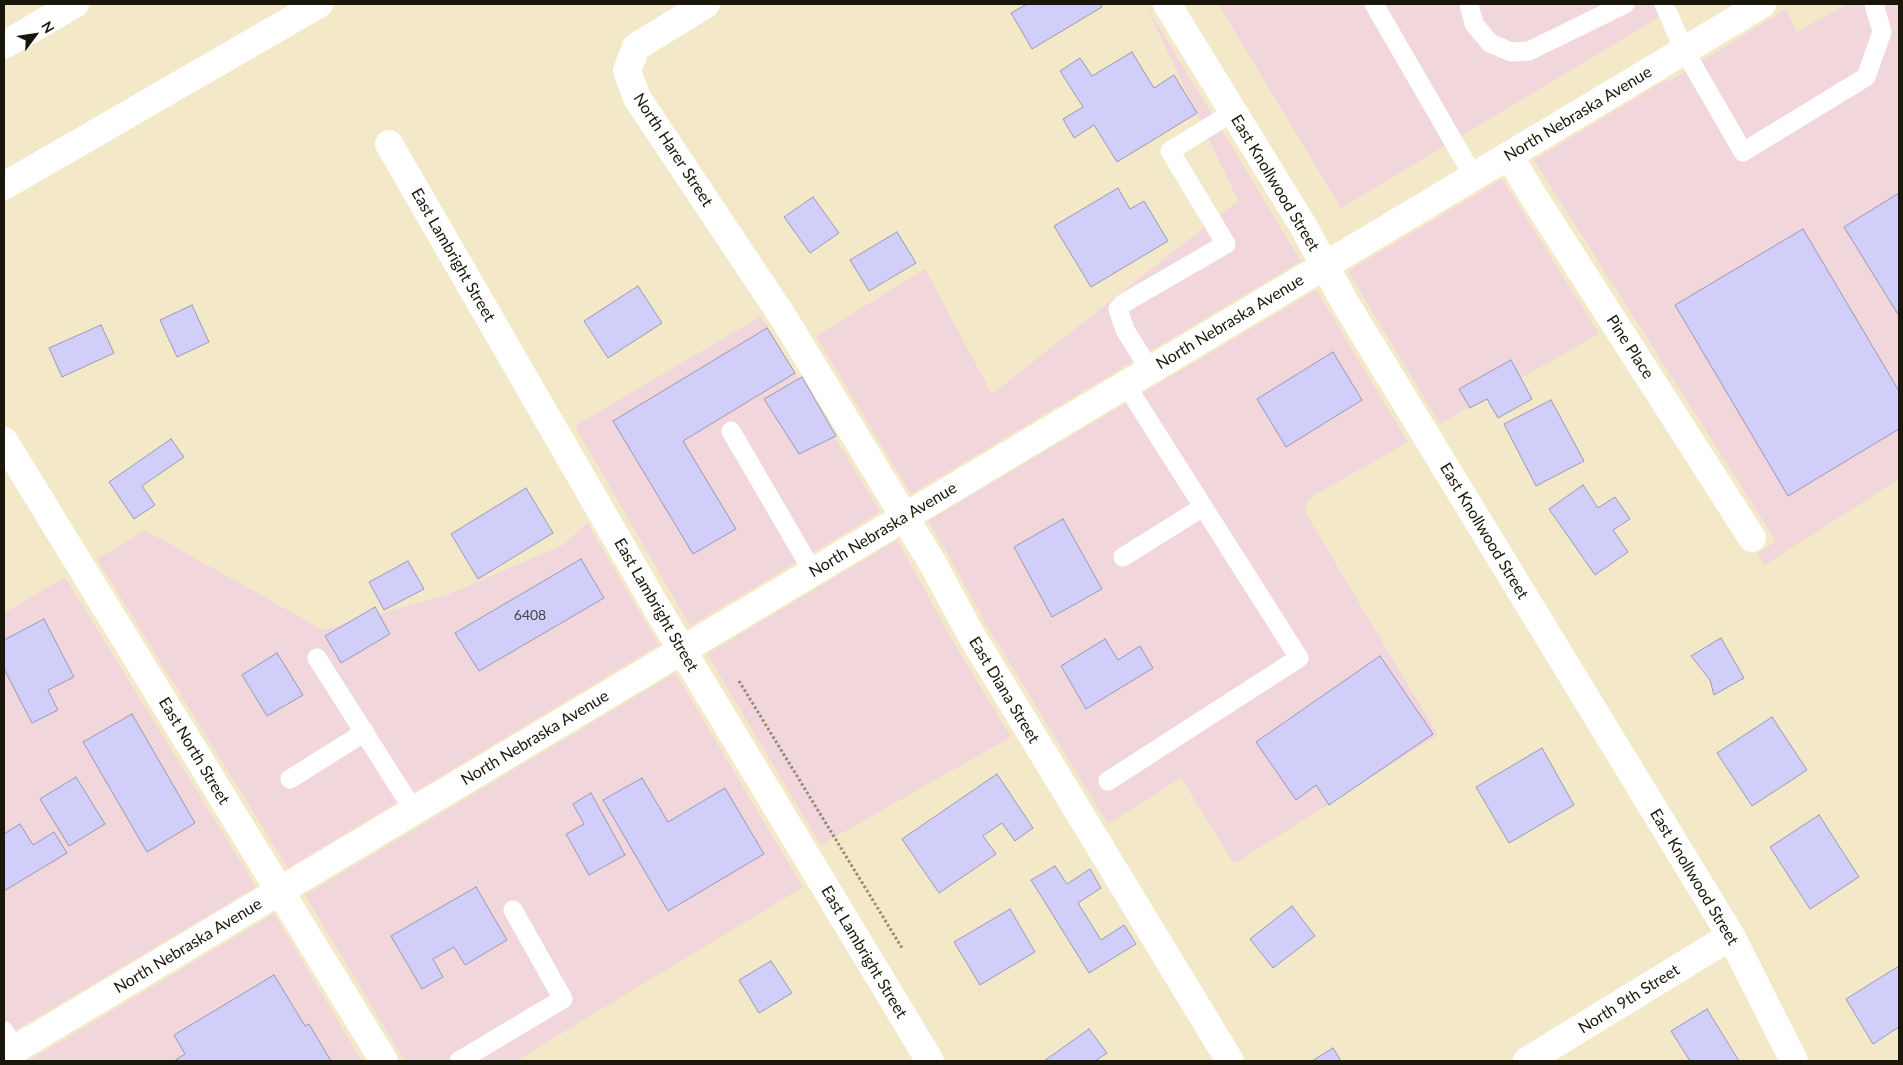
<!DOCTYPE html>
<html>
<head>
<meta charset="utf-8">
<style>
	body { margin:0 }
	#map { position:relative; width:1903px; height:1065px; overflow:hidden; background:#f3e8c8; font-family:Lato,sans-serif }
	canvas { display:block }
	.frame { position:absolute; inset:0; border:5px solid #1a160a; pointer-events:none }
	.north { position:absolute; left:10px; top:10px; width:50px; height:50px; -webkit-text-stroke:4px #fff; paint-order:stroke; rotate:59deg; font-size:14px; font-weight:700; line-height:20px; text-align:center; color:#1a160a }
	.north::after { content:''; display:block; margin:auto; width:18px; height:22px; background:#1a160a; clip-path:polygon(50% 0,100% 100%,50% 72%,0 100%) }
</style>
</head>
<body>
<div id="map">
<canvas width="1903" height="1065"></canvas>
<div class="frame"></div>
<div class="north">N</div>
</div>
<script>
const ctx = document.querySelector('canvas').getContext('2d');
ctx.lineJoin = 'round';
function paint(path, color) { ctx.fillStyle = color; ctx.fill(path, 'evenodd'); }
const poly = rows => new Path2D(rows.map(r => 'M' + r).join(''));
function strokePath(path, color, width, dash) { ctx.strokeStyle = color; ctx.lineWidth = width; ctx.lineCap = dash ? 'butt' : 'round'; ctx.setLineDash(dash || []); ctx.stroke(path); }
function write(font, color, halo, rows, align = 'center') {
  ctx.font = font + ' Lato,sans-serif'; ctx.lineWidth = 4; ctx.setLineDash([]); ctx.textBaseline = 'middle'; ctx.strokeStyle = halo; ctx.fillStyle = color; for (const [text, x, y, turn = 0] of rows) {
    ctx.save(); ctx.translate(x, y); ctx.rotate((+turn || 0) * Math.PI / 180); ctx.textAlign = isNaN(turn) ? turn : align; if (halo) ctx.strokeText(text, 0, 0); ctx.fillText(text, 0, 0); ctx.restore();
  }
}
paint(poly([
	[1145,4,1301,261,911,494,816,336,925,269,992,394,1238,201],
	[1218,4,1681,4,1341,208],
	[1848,4,1899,4,1899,479,1765,565,1757,554,1776,541,1534,160,1666,80,1668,82,1786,9,1796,32],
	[1502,179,1599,334,1440,424,1348,271],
	[1316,290,1408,442,1313,496,1306,503,1305,512,1438,735,1234,864,1181,778,1108,824,986,624,949,556,928,521],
	[761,316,880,512,690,626,575,426],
	[587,523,659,645,288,868,97,559,145,530,323,630,447,595,563,545],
	[897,540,954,643,1011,737,821,845,707,654],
	[65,577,256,887,4,1037,4,613],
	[675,673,803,887,516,1061,405,1061,305,895],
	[274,914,362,1061,28,1061]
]), '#f1d7db');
const building = poly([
	[1027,4,1100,4,1102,7,1032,49,1011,13,1027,4],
	[1132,52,1154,88,1174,75,1197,113,1117,162,1094,125,1074,138,1063,119,1083,107,1060,71,1080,58,1092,76,1132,52],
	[1118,188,1130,209,1144,201,1168,241,1091,287,1054,226,1118,188],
	[1899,193,1899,316,1844,227,1899,193],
	[813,197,839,233,810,253,784,217,813,197],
	[1803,229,1899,391,1899,429,1788,496,1675,305,1803,229],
	[897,232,916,263,869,291,850,260,897,232],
	[638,286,662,323,608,358,584,321,638,286],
	[192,305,209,342,177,357,160,320,192,305],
	[101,325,114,353,62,377,49,348,101,325],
	[767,328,795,373,683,441,736,529,693,554,613,421,767,328],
	[1333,352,1362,400,1286,447,1257,399,1333,352],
	[1511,360,1532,399,1498,418,1487,399,1470,408,1459,389,1511,360],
	[802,377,836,436,799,454,764,399,802,377],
	[1551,400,1584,461,1536,486,1504,424,1551,400],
	[171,439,184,457,142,486,155,505,134,519,109,482,171,439],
	[1583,485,1598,508,1615,497,1630,519,1613,530,1628,552,1595,575,1549,509,1583,485],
	[526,488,553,533,478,579,451,534,526,488],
	[1063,519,1102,589,1052,617,1014,547,1063,519],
	[581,559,604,598,479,671,455,633,581,559],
	[408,561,424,589,384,610,369,582,408,561],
	[375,607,390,634,341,663,325,636,375,607],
	[44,619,74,677,48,690,58,710,32,723,4,669,4,640,44,619],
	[1721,638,1744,678,1714,695,1710,680,1691,656,1721,638],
	[1105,639,1118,660,1140,646,1153,668,1086,709,1061,666,1105,639],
	[277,653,303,695,267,716,242,675,277,653],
	[1380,656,1433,734,1329,805,1316,785,1296,800,1256,742,1380,656],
	[132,714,195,823,147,852,83,742,132,714],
	[1772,717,1807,770,1752,806,1717,753,1772,717],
	[1542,748,1574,805,1509,843,1476,787,1542,748],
	[997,774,1033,828,1015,841,1002,823,983,836,996,854,939,893,902,839,997,774],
	[76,777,105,824,69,846,40,799,76,777],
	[642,778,668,822,725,788,764,854,668,911,603,800,642,778],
	[591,793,625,855,589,875,566,834,584,824,573,804,591,793],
	[1819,815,1859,877,1810,909,1770,847,1819,815],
	[20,824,33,845,54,832,67,853,4,891,4,834,20,824],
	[1055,866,1067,884,1090,869,1101,888,1078,903,1101,940,1124,925,1136,944,1089,973,1031,880,1055,866],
	[476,887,507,940,465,965,454,947,433,959,443,977,422,989,391,936,476,887],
	[1292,906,1315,936,1273,968,1250,939,1292,906],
	[1010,909,1035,952,980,985,954,942,1010,909],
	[771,961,792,993,759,1013,739,980,771,961],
	[1899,966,1899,1027,1873,1044,1846,999,1899,966],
	[274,975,305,1026,309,1024,331,1061,174,1061,185,1054,174,1035,274,975],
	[1707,1009,1739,1061,1690,1061,1671,1031,1707,1009],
	[1089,1029,1107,1053,1095,1061,1044,1061,1089,1029],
	[1333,1048,1341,1061,1312,1061,1333,1048]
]);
paint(building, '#d1cff9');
strokePath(building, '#9998b6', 1);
strokePath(poly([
	[739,681,902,948]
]), '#938b74', 3, [2.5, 2.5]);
strokePath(poly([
	[1374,4,1474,177],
	[1469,4,1474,24,1490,43,1511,52,1529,51,1625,4],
	[1664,4,1684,50,1743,152,1866,77,1882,32,1874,4],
	[1150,370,1125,330,1118,309,1124,303,1226,244,1170,151,1233,112],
	[731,431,813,572],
	[1123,557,1203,507],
	[317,658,414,811],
	[290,779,365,732],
	[1108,781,1299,658,1126,385],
	[4,1031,15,1049],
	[459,1061,563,999,513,910]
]), '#fff', 19);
strokePath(poly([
	[706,4,636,47,627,71,637,98,783,317,933,564,970,633,1230,1061],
	[1167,4,1302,224,1344,301,1731,936,1794,1061],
	[389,144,658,610,930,1061],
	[1509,155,1530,191,1752,538],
	[4,441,384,1061],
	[1527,1061,1731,936]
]), '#fff', 28);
strokePath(poly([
	[4,1056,1762,4]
]), '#fff', 28);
strokePath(poly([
	[4,45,75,4],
	[4,186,319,4]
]), '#fff', 28);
write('14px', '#484446', null, [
	["6408",530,615]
]);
write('16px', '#1a160a', '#fff', [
	["North Nebraska Avenue",1578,114,-31],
	["North Harer Street",673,150,57],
	["East Knollwood Street",1275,183,59],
	["East Lambright Street",453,255,60],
	["North Nebraska Avenue",1230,322,-31],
	["Pine Place",1630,347,57],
	["North Nebraska Avenue",883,530,-31],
	["East Knollwood Street",1484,531,59],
	["East Lambright Street",656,605,60],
	["East Diana Street",1004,690,59],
	["North Nebraska Avenue",535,738,-31],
	["East North Street",194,751,59],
	["East Knollwood Street",1694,877,59],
	["North Nebraska Avenue",188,946,-31],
	["East Lambright Street",864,952,59],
	["North 9th Street",1629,999,-32]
]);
</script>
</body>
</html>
